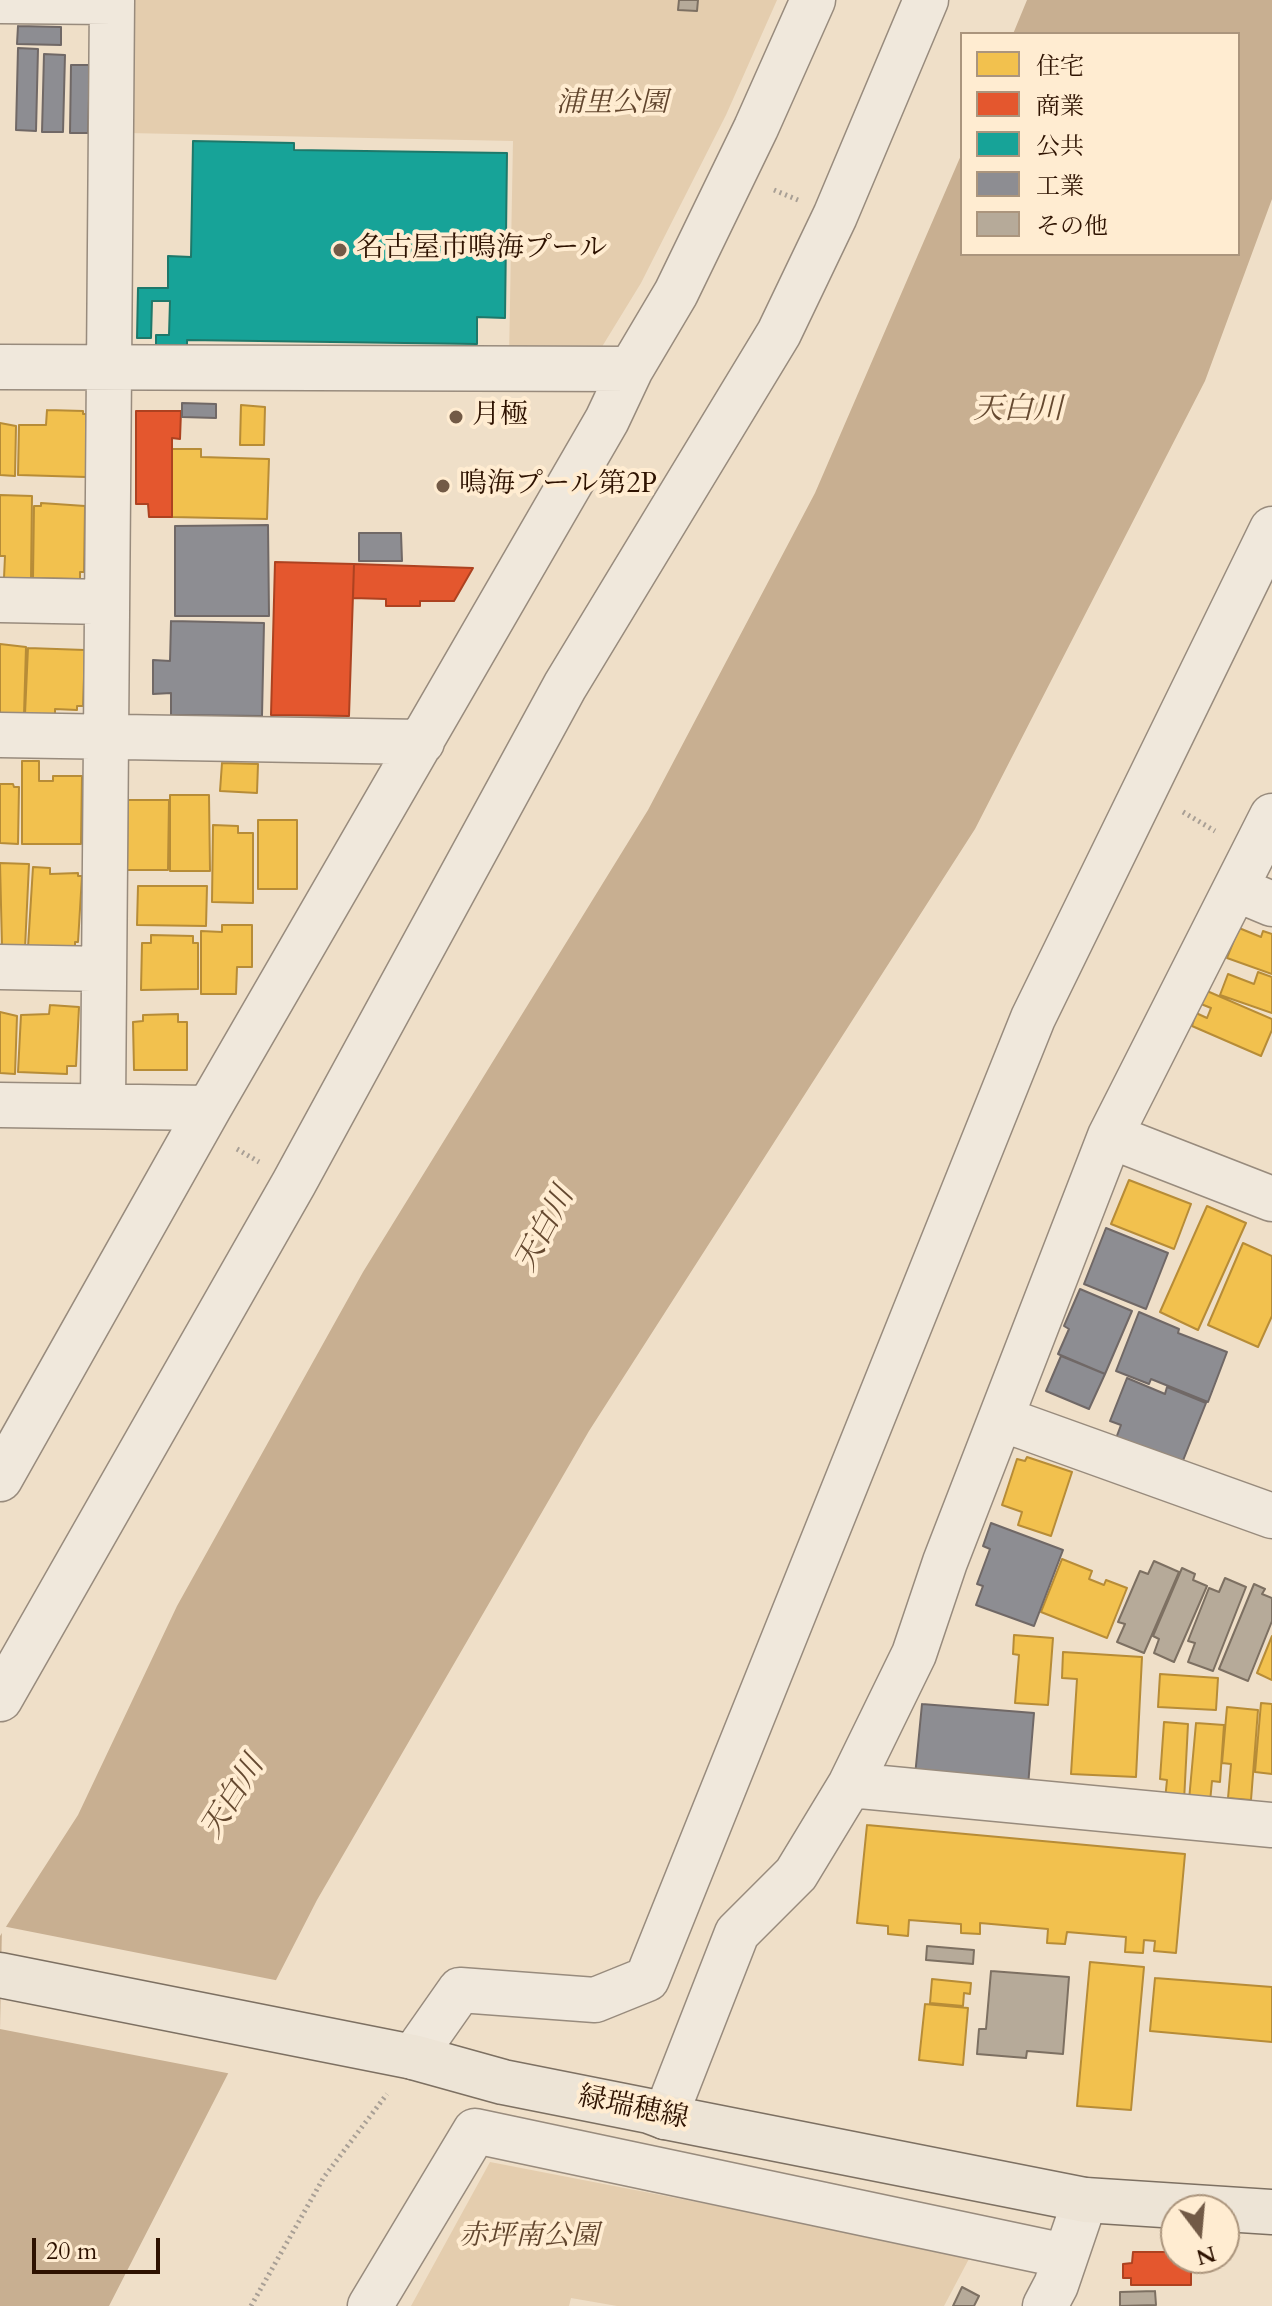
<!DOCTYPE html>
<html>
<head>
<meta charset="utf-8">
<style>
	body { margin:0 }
	#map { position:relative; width:1272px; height:2306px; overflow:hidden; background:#efdfc8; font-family:Cardo,"Noto Serif JP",serif }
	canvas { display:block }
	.legend { position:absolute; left:960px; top:32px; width:280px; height:224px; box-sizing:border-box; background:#ffecd1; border:2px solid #ab957d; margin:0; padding:10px 14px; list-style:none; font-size:24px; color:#2e1200 }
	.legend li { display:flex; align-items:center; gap:16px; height:40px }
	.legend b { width:40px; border:2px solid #ab957d }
	.north { position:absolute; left:1160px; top:2194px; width:80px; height:80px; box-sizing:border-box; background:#ffecd1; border:2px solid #ab957d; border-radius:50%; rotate:164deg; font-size:22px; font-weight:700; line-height:32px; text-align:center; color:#2e1200 }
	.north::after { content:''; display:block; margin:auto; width:28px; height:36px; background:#725a46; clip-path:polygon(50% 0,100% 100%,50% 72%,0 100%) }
	.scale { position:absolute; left:32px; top:2238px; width:128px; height:36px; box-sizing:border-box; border:4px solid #2e1200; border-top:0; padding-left:10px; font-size:24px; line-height:28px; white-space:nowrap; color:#2e1200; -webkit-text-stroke:6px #ffecd1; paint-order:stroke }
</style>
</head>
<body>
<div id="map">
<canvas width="1272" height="2306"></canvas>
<ul class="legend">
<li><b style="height:22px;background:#f2c14e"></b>住宅</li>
<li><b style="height:22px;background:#e4572e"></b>商業</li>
<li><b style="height:22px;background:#17a398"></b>公共</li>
<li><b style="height:22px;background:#8d8d92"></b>工業</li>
<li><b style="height:22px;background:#b6aa99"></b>その他</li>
</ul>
<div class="north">N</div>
<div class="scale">20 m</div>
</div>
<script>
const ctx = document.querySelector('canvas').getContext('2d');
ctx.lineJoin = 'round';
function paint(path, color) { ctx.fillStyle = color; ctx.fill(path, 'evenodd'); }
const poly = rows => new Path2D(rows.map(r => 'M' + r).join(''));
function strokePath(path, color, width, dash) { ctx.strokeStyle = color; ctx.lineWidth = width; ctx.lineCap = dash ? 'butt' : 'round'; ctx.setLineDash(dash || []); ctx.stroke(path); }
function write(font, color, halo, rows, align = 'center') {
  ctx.font = font + ' Cardo,"Noto Serif JP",serif'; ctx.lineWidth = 8; ctx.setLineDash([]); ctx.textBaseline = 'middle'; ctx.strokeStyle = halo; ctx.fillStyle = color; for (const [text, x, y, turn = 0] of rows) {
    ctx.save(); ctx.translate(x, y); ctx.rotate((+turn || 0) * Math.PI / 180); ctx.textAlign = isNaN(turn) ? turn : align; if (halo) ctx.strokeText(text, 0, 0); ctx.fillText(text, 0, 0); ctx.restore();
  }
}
paint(poly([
	[130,0,777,0,726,115,641,283,600,350,509,357,513,141,128,133],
	[490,2162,971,2255,944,2306,617,2306,571,2298,569,2306,411,2306]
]), '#e4cdae');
paint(poly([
	[1027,0,1272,0,1272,199,1205,381,975,829,589,1431,317,1900,109,2306,0,2306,0,1936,78,1815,177,1606,363,1272,648,810,815,493,962,153,962,254,1238,254,1238,34,1013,34]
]), '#c8af91');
paint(poly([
	[2,1926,280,1981,232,2074,0,2029]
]), '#efdfc8');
const homes = poly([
	[241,405,265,407,264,445,240,445,241,405],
	[47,410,83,411,83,414,86,414,86,477,18,475,19,425,46,425,47,410],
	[0,423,16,426,15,476,0,475,0,423],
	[172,449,201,449,201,457,269,459,267,519,172,517,172,449],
	[0,495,32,496,31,579,4,578,5,556,0,556,0,495],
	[41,503,85,506,84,572,80,572,80,579,33,578,34,506,41,506,41,503],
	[0,644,26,647,24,715,0,714,0,644],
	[28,648,85,650,83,706,77,706,77,710,55,709,55,715,25,714,28,648],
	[22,761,39,761,39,781,53,781,53,776,82,776,81,844,22,844,22,761],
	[222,763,258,764,257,793,220,791,222,763],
	[0,784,13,784,14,787,19,787,18,844,0,843,0,784],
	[170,795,209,795,210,871,170,871,170,795],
	[128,800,169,800,168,870,127,870,128,800],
	[258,820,297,820,297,889,258,889,258,820],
	[213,825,238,826,238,833,253,833,253,903,212,902,213,825],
	[0,863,29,864,25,948,2,947,0,863],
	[33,867,50,868,50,874,78,873,78,876,82,876,78,942,75,942,75,947,28,947,33,867],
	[138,886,207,886,206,926,137,925,138,886],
	[222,925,252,925,252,967,237,967,236,994,201,994,201,931,222,932,222,925],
	[1239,928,1261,937,1263,931,1272,934,1272,974,1227,958,1239,928],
	[151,935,193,936,193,943,198,943,198,989,141,990,142,943,151,943,151,935],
	[1258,972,1272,977,1272,1013,1220,995,1228,974,1254,984,1258,972],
	[1207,991,1272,1019,1272,1030,1261,1056,1192,1026,1196,1013,1207,1018,1211,1008,1201,1004,1207,991],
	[50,1005,79,1007,76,1066,67,1066,67,1074,18,1072,21,1015,49,1014,50,1005],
	[0,1012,17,1016,15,1074,0,1073,0,1012],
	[178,1014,178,1022,187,1022,187,1070,134,1070,133,1022,143,1021,143,1015,178,1014],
	[1129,1180,1191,1204,1174,1249,1111,1224,1129,1180],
	[1207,1206,1246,1223,1198,1330,1160,1312,1207,1206],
	[1243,1243,1272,1256,1272,1316,1258,1347,1208,1325,1243,1243],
	[1027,1457,1072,1472,1051,1536,1018,1525,1022,1512,1002,1505,1017,1459,1025,1461,1027,1457],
	[1062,1559,1092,1571,1089,1579,1104,1585,1106,1580,1127,1588,1107,1638,1041,1612,1062,1559],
	[1014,1635,1053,1638,1048,1705,1015,1703,1019,1655,1013,1654,1014,1635],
	[1272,1636,1272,1680,1257,1673,1272,1636],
	[1063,1652,1142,1657,1136,1777,1071,1774,1077,1679,1062,1678,1063,1652],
	[1160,1674,1218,1678,1216,1710,1158,1707,1160,1674],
	[1261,1703,1272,1704,1272,1774,1255,1772,1261,1703],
	[1227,1707,1258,1710,1251,1800,1228,1798,1231,1764,1222,1763,1227,1707],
	[1164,1722,1188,1724,1184,1801,1165,1800,1167,1780,1160,1779,1164,1722],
	[1196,1723,1224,1725,1220,1782,1212,1781,1210,1802,1189,1800,1196,1723],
	[867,1825,1185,1854,1176,1953,1154,1951,1155,1941,1144,1940,1143,1953,1125,1952,1126,1937,1067,1932,1065,1944,1047,1943,1048,1929,980,1923,980,1934,961,1933,961,1924,909,1920,908,1936,888,1934,888,1926,857,1923,867,1825],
	[1090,1962,1144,1967,1131,2110,1077,2106,1090,1962],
	[1155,1978,1272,1987,1272,2042,1150,2031,1155,1978],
	[932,1979,971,1983,970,1994,964,1993,963,2006,930,2003,932,1979],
	[925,2004,968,2008,963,2065,919,2060,925,2004]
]);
paint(homes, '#f2c14e');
strokePath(homes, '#b78c37', 2);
const shops = poly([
	[136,411,181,411,180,439,172,438,172,517,149,517,148,504,136,504,136,411],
	[275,562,354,564,349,716,271,715,275,562],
	[354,564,473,568,454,601,420,601,420,606,386,606,386,599,353,598,354,564],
	[1133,2252,1176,2252,1176,2258,1191,2258,1191,2285,1131,2285,1131,2278,1123,2278,1123,2264,1132,2263,1133,2252]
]);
paint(shops, '#e4572e');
strokePath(shops, '#ad4220', 2);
const public = poly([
	[193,141,294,143,294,150,507,153,505,318,477,317,477,344,187,340,187,347,156,346,156,335,169,335,170,301,152,301,151,338,137,338,138,288,168,288,168,256,191,257,193,141]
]);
paint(public, '#17a398');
strokePath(public, '#1e786a', 2);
const industry = poly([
	[18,26,61,27,61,45,17,44,18,26],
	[18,48,38,49,36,131,16,130,18,48],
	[44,54,65,55,63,132,42,132,44,54],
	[71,65,90,65,88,133,70,133,71,65],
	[182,403,216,404,216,418,182,417,182,403],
	[268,525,269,616,175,616,175,526,268,525],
	[359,533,401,533,402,561,359,561,359,533],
	[171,621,264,623,262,716,171,715,171,693,153,694,153,660,170,661,171,621],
	[1106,1228,1168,1253,1146,1309,1084,1284,1106,1228],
	[1080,1289,1132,1311,1105,1374,1058,1354,1069,1329,1064,1326,1080,1289],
	[1139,1312,1179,1329,1178,1333,1227,1352,1208,1402,1151,1379,1149,1384,1116,1371,1139,1312],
	[1061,1356,1105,1374,1089,1409,1046,1391,1061,1356],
	[1127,1378,1165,1394,1167,1387,1206,1403,1180,1468,1115,1441,1121,1425,1110,1421,1127,1378],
	[991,1523,1063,1550,1034,1626,976,1605,983,1586,977,1584,990,1549,983,1546,991,1523],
	[922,1704,1034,1713,1028,1786,915,1776,922,1704]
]);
paint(industry, '#8d8d92');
strokePath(industry, '#706866', 2);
const building = poly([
	[679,0,698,0,697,11,678,10,679,0],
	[1154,1561,1179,1572,1144,1653,1117,1642,1125,1624,1118,1622,1140,1571,1148,1574,1154,1561],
	[1182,1568,1195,1574,1193,1580,1207,1586,1174,1662,1154,1653,1159,1639,1153,1636,1182,1568],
	[1225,1578,1246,1587,1213,1671,1188,1662,1195,1643,1188,1641,1209,1588,1219,1592,1225,1578],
	[1254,1584,1265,1589,1262,1594,1272,1598,1272,1621,1248,1681,1219,1669,1254,1584],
	[927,1946,974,1950,973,1964,926,1960,927,1946],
	[991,1971,1069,1977,1063,2054,1027,2051,1026,2058,977,2054,979,2029,986,2029,991,1971],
	[962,2287,979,2296,974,2306,953,2306,962,2287],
	[1155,2291,1156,2305,1120,2306,1120,2292,1155,2291]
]);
paint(building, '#b6aa99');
strokePath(building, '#7d7062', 2);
const minor = poly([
	[0,1,112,2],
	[0,367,631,369],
	[0,600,107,602],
	[0,735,422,742],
	[1236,889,1272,904],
	[0,967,104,969],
	[0,1105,209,1108],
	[103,1106,112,0],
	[1110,1136,1272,1199],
	[1002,1419,1272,1516],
	[0,1479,209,1108,607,420,631,369,676,293,756,128,813,0],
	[0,1699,294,1183,565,686,779,333,835,216,926,0],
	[850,1785,1272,1825],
	[413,2057,460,1990,595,2000,647,1979,1033,1018,1272,529],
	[665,2117,737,1933,796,1874,850,1785,914,1654,945,1562,1110,1136,1272,816],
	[370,2306,475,2131,1065,2256],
	[1045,2306,1056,2285,1085,2200]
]);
const major = poly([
	[0,1975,413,2057,503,2082,649,2111,665,2117,1085,2200,1272,2212]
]);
strokePath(minor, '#988b7d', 47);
strokePath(major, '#7d7062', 47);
strokePath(poly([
	[774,190,798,200],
	[1183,812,1215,831],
	[237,1149,259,1162],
	[251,2306,324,2177,387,2094]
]), '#a89f95', 5, [2, 4]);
strokePath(minor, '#f0e8dc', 44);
strokePath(major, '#ede4d6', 44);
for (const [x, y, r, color] of [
	[340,250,8,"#725a46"],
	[456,417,8,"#725a46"],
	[443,486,8,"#725a46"]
]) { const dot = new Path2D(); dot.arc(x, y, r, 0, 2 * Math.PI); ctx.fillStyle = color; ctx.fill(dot); strokePath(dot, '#ffecd1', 3); }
write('italic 28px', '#62462e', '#ffecd1', [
	["浦里公園",612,105],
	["赤坪南公園",529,2238]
]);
write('28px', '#2e1200', '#ffecd1', [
	["名古屋市鳴海プール",356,250],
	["月極",472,417],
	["鳴海プール第2P",459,486]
], 'left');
write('28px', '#2e1200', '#ffecd1', [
	["緑瑞穂線",633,2109,12]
]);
write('italic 30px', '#654930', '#ffecd1', [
	["天白川",1018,411],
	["天白川",546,1230,-62],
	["天白川",234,1798,-58]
]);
</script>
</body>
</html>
